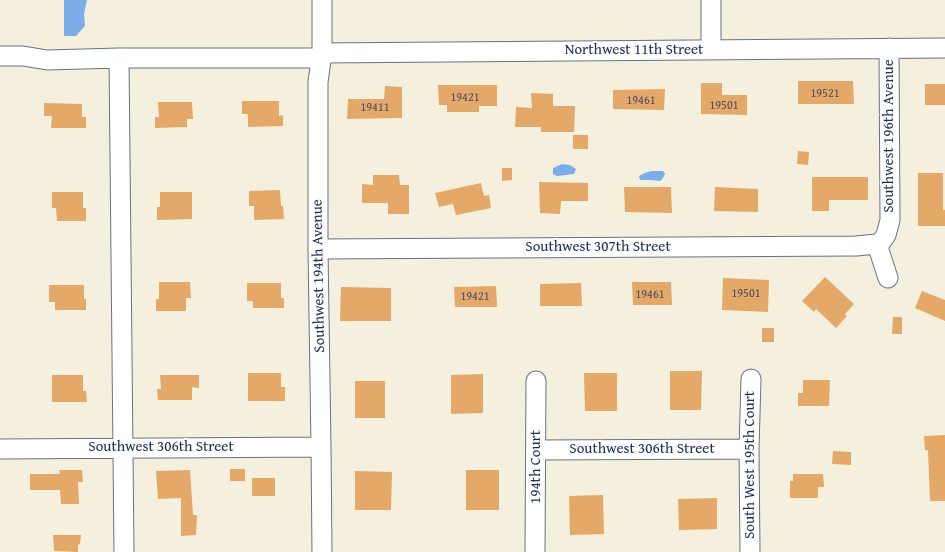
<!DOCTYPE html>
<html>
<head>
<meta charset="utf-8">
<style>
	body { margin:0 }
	canvas { display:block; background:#f5efdd }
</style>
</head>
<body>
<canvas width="945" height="552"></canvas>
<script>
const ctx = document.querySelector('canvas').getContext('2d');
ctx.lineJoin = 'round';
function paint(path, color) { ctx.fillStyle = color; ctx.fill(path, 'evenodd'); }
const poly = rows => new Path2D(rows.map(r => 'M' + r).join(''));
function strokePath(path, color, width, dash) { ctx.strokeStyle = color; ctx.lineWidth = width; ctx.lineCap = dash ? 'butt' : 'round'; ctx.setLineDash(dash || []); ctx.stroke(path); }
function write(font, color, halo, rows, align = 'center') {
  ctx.font = font + ' "Gentium Book Plus",serif'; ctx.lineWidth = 4; ctx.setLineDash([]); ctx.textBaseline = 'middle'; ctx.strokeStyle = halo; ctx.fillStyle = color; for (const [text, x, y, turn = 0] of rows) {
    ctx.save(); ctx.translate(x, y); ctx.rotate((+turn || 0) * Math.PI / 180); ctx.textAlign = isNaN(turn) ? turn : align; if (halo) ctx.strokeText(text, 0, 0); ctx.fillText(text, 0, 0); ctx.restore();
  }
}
paint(poly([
	[64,0,87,0,84,14,85,26,76,36,64,36],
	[562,164,570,165,576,169,574,174,557,176,553,174,553,168],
	[651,171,663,171,665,174,663,178,660,181,650,180,640,180,639,176,645,173]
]), '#7dade8');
paint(poly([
	[798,81,853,81,854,104,798,104],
	[701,83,722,83,722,95,747,95,747,115,701,114],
	[925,84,945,84,945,105,925,105],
	[438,85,497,85,497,106,479,106,479,112,447,112,447,105,439,105],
	[385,86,402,87,402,118,347,119,348,99,384,99],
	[665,89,664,110,613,109,613,90],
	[531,93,553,94,553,106,575,106,574,132,541,132,541,127,515,127,516,107,532,108],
	[242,101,279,101,279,116,283,115,283,126,248,127,248,114,242,114],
	[158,102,192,102,193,119,187,119,187,127,155,128,155,117,159,117],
	[44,103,82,104,82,117,86,117,86,128,51,128,52,116,44,116],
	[573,135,588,135,588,149,573,149],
	[798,151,809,152,808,165,797,164],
	[502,168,512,168,512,180,502,181],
	[918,173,943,173,943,210,945,210,945,226,918,226],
	[373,175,399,175,400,185,409,185,409,214,388,214,388,203,362,203,362,184,373,185],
	[812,177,868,177,868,200,829,200,829,211,812,211],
	[539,182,588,183,588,201,561,201,560,214,540,213],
	[481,183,484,196,489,195,491,208,456,215,453,204,439,207,435,193],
	[624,187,671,187,672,213,625,212],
	[715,187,758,189,758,212,714,211],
	[280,190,281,206,283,206,284,219,254,220,254,206,249,206,249,191],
	[52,192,83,192,83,208,86,208,86,221,57,221,56,208,52,208],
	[160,192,192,192,192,219,157,220,157,207,160,207],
	[825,277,854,304,845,314,847,316,836,328,816,309,814,312,802,301],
	[723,278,769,280,768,312,722,310],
	[159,282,190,282,191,298,186,298,186,311,156,311,156,299,159,299],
	[632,282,671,282,672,305,633,305],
	[247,283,281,283,281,298,284,298,284,308,253,308,253,301,247,301],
	[581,283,582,306,540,306,540,284],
	[49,285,84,285,84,299,86,299,86,310,55,310,55,302,49,302],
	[496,286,497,307,455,307,454,287],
	[341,287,391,288,391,321,340,321],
	[922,291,945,300,945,321,915,308],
	[893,317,902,317,902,334,892,334],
	[762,328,774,328,774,342,762,342],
	[670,371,702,371,701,410,670,410],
	[248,373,281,373,281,387,285,387,285,401,248,401],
	[584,373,617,373,617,411,585,411],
	[483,374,483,413,451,414,451,375],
	[52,375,83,375,83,391,86,391,87,402,52,402],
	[160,375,199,375,199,388,192,387,192,400,158,400,157,389,161,389],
	[803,380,830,380,829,406,798,406,798,393,803,393],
	[355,381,385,381,385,418,355,418],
	[945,435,945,501,930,501,928,450,925,450,924,436],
	[833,451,851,452,851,465,832,464],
	[230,469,245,469,245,481,230,481],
	[59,470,82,470,83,482,78,482,79,504,61,504,60,490,30,490,30,474,60,474],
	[190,470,193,515,197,515,196,535,181,536,181,498,158,499,156,471],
	[466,470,499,470,499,510,466,510],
	[355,471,392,472,391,510,355,510],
	[793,474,823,474,824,487,818,487,818,498,790,498,790,481,793,481],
	[252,478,275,478,275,496,252,496],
	[603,495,604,534,570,535,569,496],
	[717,498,717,529,679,530,678,499],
	[53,535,81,535,80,544,78,545,78,552,54,551]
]), '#e4a968');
const minor = poly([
	[711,50,711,0],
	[322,53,945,48],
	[0,56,23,56,47,60,119,58,322,58],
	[119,58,124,552],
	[877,244,888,278],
	[318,249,856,246,877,244,881,242,886,235,890,220,889,48],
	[0,449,321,447],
	[536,450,749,449],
	[322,552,321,447,318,249,318,82,322,53,322,0],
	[535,552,536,381],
	[750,552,749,449,751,379]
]);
strokePath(minor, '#67728a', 21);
strokePath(minor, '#fff', 19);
write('12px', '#4d4e60', null, [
	["19521",825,94],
	["19421",465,98],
	["19461",641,101],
	["19501",724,106],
	["19411",375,108],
	["19501",746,294],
	["19461",650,295],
	["19421",475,297]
]);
write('15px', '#1b2f5e', '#fdfcf7', [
	["Northwest 11th Street",634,50],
	["Southwest 196th Avenue",889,136,-90],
	["Southwest 307th Street",598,247],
	["Southwest 194th Avenue",319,276,-91],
	["Southwest 306th Street",161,447],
	["Southwest 306th Street",642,449],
	["South West 195th Court",750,465,-90],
	["194th Court",536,467,-90]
]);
</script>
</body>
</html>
